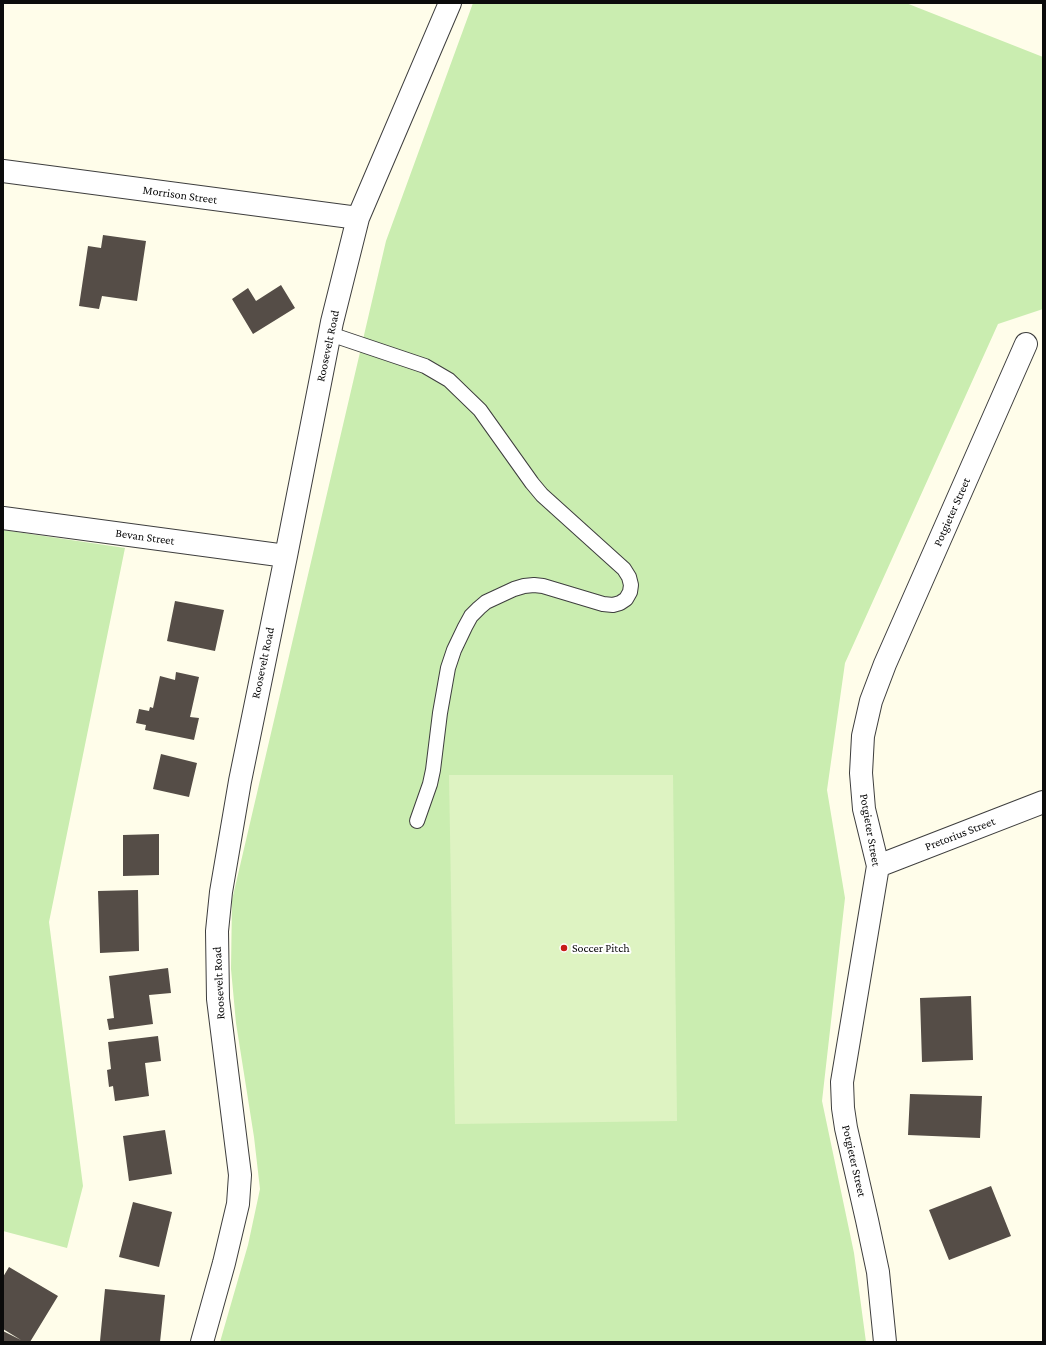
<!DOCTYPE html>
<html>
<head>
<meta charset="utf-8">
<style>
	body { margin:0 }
	#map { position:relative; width:1046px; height:1345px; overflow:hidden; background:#fffdea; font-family:"Crimson Pro",serif }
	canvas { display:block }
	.frame { position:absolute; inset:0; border:4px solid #0b0b0b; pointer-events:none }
</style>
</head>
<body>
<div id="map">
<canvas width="1046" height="1345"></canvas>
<div class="frame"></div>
</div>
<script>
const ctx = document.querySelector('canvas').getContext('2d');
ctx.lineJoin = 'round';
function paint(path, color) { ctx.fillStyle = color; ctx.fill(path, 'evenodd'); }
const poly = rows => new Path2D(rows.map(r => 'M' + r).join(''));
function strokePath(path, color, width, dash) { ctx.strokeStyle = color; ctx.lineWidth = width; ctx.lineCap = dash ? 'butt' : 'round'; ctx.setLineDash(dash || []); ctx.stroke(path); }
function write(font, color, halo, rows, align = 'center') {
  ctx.font = font + ' "Crimson Pro",serif'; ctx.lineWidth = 4; ctx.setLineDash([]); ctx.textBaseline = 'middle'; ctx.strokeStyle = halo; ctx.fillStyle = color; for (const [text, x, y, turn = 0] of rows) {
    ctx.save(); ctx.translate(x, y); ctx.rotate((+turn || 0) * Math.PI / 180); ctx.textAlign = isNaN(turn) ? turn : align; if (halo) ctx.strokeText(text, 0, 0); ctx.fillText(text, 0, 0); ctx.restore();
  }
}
paint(poly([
	[473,3,906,3,1043,57,1043,309,998,324,845,663,827,790,845,898,822,1101,854,1253,866,1342,220,1342,248,1245,260,1189,254,1137,236,1023,231,969,232,900,386,241],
	[3,530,125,548,49,922,83,1186,67,1248,3,1231]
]), '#caedb0');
paint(poly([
	[449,775,673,775,677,1121,455,1124]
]), '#def3c2');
paint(poly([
	[103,235,146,241,137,301,102,296,99,309,79,306,88,246,101,248],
	[281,285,295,308,253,334,232,299,248,288,256,301],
	[175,601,224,610,215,651,167,641],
	[176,672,199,677,190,717,199,718,194,740,145,730,146,725,136,723,139,709,149,711,150,707,153,708,160,676,175,680],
	[161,754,197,763,189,797,153,789],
	[159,834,159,875,123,876,123,835],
	[138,890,139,951,100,953,98,891],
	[168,968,171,993,149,995,153,1024,109,1030,107,1019,114,1018,109,976],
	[971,996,973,1060,922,1062,920,998],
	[158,1036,161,1061,145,1063,149,1096,115,1101,113,1086,109,1087,107,1070,111,1069,108,1042],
	[910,1094,982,1096,980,1138,908,1135],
	[165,1130,172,1174,129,1181,123,1136],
	[991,1186,1011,1236,949,1260,929,1210],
	[133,1202,172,1212,159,1267,119,1257],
	[9,1267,58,1296,30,1342,3,1342,3,1331,21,1340,3,1329,3,1277],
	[105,1289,165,1295,160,1342,100,1341]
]), '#554d47');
const lane = poly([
	[330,334,425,366,449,380,480,410,532,483,542,495,624,569,629,577,631,585,630,592,626,599,620,603,613,605,603,604,543,586,534,585,524,586,514,589,486,602,479,608,471,616,465,627,454,650,448,668,440,713,433,770,430,784,417,821]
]);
const street = poly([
	[3,171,358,218],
	[3,518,286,556],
	[878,866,1043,802],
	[202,1342,224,1263,238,1204,240,1175,218,999,217,931,221,892,240,781,286,556,332,322,358,218,450,3],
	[885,1342,878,1272,867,1220,846,1128,843,1108,842,1082,878,866,864,809,861,773,863,736,871,701,885,664,1026,344]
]);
strokePath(lane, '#3e3e3e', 16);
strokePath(street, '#3e3e3e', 24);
strokePath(lane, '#fff', 14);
strokePath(street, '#fff', 22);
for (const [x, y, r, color] of [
	[564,948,4,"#c71d17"]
]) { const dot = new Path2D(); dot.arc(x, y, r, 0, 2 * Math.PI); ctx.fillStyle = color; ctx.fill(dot); strokePath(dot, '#fff', 1.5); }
write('12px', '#0b0b0b', '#fff', [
	["Morrison Street",180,195,8],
	["Roosevelt Road",328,346,-78],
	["Potgieter Street",952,512,-66],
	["Bevan Street",145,537,8],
	["Roosevelt Road",263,663,-78],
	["Potgieter Street",870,830,80],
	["Pretorius Street",960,834,-21],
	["Roosevelt Road",219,983,-93],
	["Potgieter Street",854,1161,77]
]);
write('12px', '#0b0b0b', '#fff', [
	["Soccer Pitch",572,948]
], 'left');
</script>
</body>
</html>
